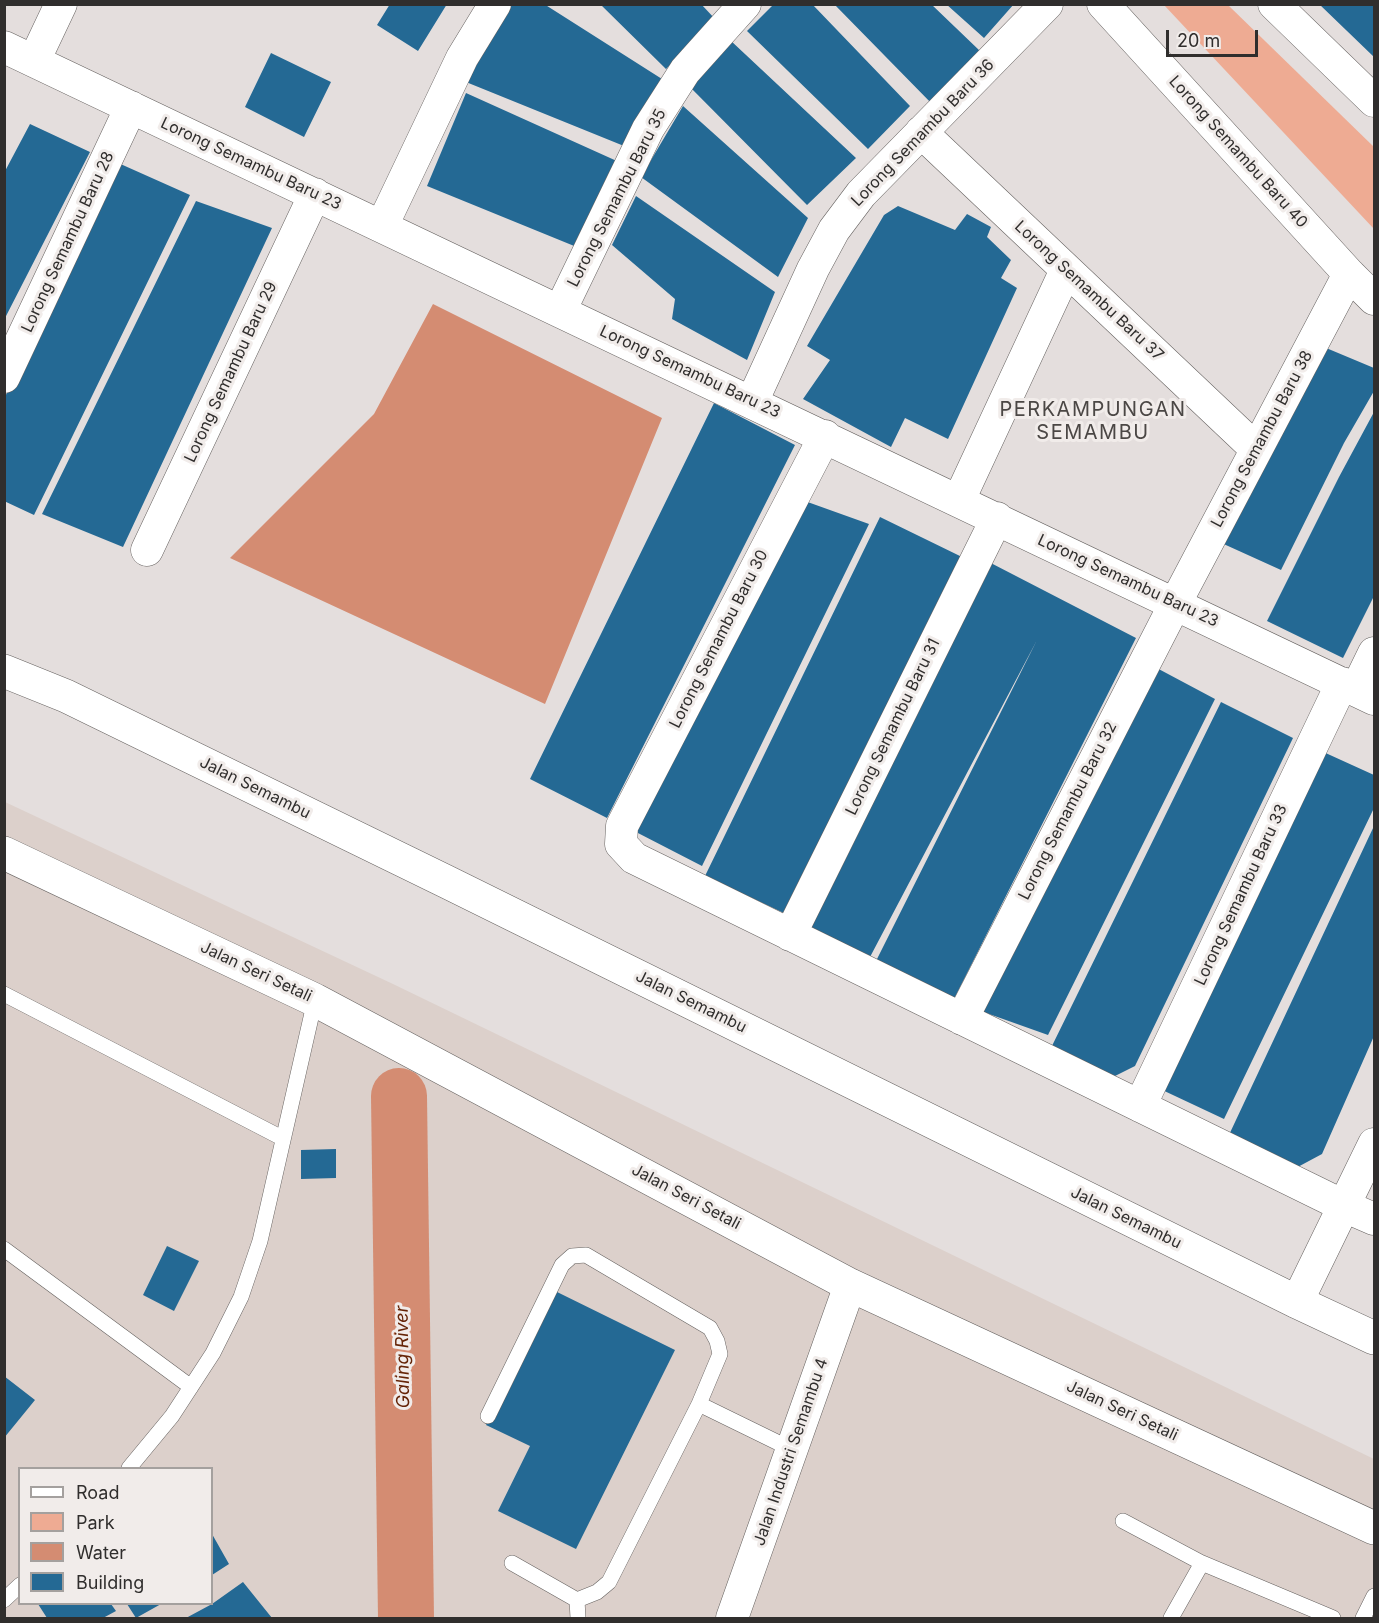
<!DOCTYPE html>
<html>
<head>
<meta charset="utf-8">
<style>
	body { margin:0 }
	#map { position:relative; width:1379px; height:1623px; overflow:hidden; background:#e4dedd; font-family:Inter,sans-serif }
	canvas { display:block }
	.frame { position:absolute; inset:0; border:6px solid #302e2d; pointer-events:none }
	.legend { position:absolute; left:18px; top:1467px; width:195px; height:138px; box-sizing:border-box; background:#f1ecea; border:2px solid #a4a09e; margin:0; padding:8px 10px; list-style:none; font-size:18px; color:#302e2d }
	.legend li { display:flex; align-items:center; gap:12px; height:30px }
	.legend b { width:30px; border:2px solid #a4a09e }
	.scale { position:absolute; left:1166px; top:30px; width:92px; height:27px; box-sizing:border-box; border:3px solid #302e2d; border-top:0; padding-left:8px; font-size:18px; line-height:21px; white-space:nowrap; color:#302e2d; -webkit-text-stroke:4px #f1ecea; paint-order:stroke }
</style>
</head>
<body>
<div id="map">
<canvas width="1379" height="1623"></canvas>
<div class="frame"></div>
<ul class="legend">
<li><b style="height:8px;background:#fff"></b>Road</li>
<li><b style="height:16px;background:#eeab93"></b>Park</li>
<li><b style="height:16px;background:#d48c72"></b>Water</li>
<li><b style="height:16px;background:#246994"></b>Building</li>
</ul>
<div class="scale">20 m</div>
</div>
<script>
const ctx = document.querySelector('canvas').getContext('2d');
ctx.lineJoin = 'round';
function paint(path, color) { ctx.fillStyle = color; ctx.fill(path, 'evenodd'); }
const poly = rows => new Path2D(rows.map(r => 'M' + r).join(''));
function strokePath(path, color, width, dash) { ctx.strokeStyle = color; ctx.lineWidth = width; ctx.lineCap = dash ? 'butt' : 'round'; ctx.setLineDash(dash || []); ctx.stroke(path); }
function write(font, color, halo, rows, align = 'center') {
  ctx.font = font + ' Inter,sans-serif'; ctx.lineWidth = 6; ctx.setLineDash([]); ctx.textBaseline = 'middle'; ctx.strokeStyle = halo; ctx.fillStyle = color; for (const [text, x, y, turn = 0] of rows) {
    ctx.save(); ctx.translate(x, y); ctx.rotate((+turn || 0) * Math.PI / 180); ctx.textAlign = isNaN(turn) ? turn : align; if (halo) ctx.strokeText(text, 0, 0); ctx.fillText(text, 0, 0); ctx.restore();
  }
}
paint(poly([
	[5,802,393,984,1374,1459,1374,1618,5,1618],
	[20,1468,212,1468,212,1604,20,1604]
]), '#dcd0cb');
paint(poly([
	[1164,5,1228,5,1374,147,1374,229]
]), '#eeab93');
paint(poly([
	[433,304,662,418,545,704,230,558,374,414]
]), '#d48c72');
strokePath(poly([
	[399,1096,406,1618]
]), '#d48c72', 56);
paint(poly([
	[390,4,447,4,418,51,377,25],
	[500,4,544,4,662,79,624,146,461,80],
	[600,4,701,4,716,20,666,69],
	[774,4,812,4,910,106,868,149,747,31],
	[834,4,931,4,980,51,935,107],
	[946,4,1014,4,984,38],
	[1319,4,1374,4,1374,57],
	[730,40,856,158,807,205,688,85],
	[271,53,331,82,304,137,245,107],
	[466,93,619,162,584,250,427,186],
	[683,106,808,218,778,277,641,177],
	[30,124,90,152,4,320,4,173],
	[116,162,190,195,34,515,4,501,4,399],
	[636,196,775,292,747,360,672,319,675,299,612,245],
	[196,201,272,228,123,547,42,514],
	[898,206,955,230,967,214,991,227,987,237,1011,260,1001,278,1017,288,948,439,905,418,891,447,803,399,830,360,807,346,884,215],
	[1319,345,1374,368,1374,391,1344,443,1281,570,1217,541],
	[714,403,795,445,607,818,530,779],
	[1374,412,1374,596,1343,658,1267,621,1339,477],
	[802,500,869,524,702,866,636,832],
	[880,517,962,557,788,915,705,876],
	[985,560,1136,638,953,1001,876,961,1037,640,870,957,803,927],
	[1153,666,1215,699,1048,1035,975,1009],
	[1221,702,1293,738,1135,1066,1105,1081,1048,1054],
	[1319,750,1374,775,1374,808,1224,1119,1158,1088],
	[1374,826,1374,1036,1322,1154,1294,1169,1228,1137],
	[336,1149,336,1178,301,1179,301,1150],
	[167,1246,199,1261,174,1311,143,1295],
	[553,1290,675,1350,576,1549,498,1511,530,1446,486,1425],
	[4,1376,35,1400,4,1438],
	[212,1534,229,1564,212,1575],
	[243,1582,272,1618,186,1618,212,1604],
	[38,1604,111,1604,116,1611,103,1618,47,1618],
	[127,1604,161,1604,136,1618]
]), '#246994');
const lane = poly([
	[4,994,282,1138],
	[4,1249,191,1387],
	[488,1416,562,1265,572,1256,586,1255,710,1328,717,1341,720,1354,699,1404,791,1449],
	[129,1468,172,1416,213,1353,241,1297,260,1241,315,1000],
	[1123,1521,1202,1563,1333,1618],
	[512,1563,577,1600],
	[4,1600,20,1585],
	[578,1618,577,1600,597,1592,609,1582,699,1404],
	[1171,1618,1202,1563],
	[1363,1618,1374,1596]
]);
const street = poly([
	[1103,4,1349,274,1374,299],
	[1274,4,1374,101],
	[4,47,1374,699],
	[34,61,61,4],
	[921,132,1256,449],
	[382,226,462,58,495,4],
	[560,311,648,129,685,71,745,4],
	[4,377,131,107],
	[752,402,813,269,834,230,861,194,1047,4],
	[825,436,622,826,621,844,634,858,1344,1206,1374,1219],
	[959,500,1066,270],
	[147,550,315,194],
	[1356,690,1374,653],
	[790,935,997,518],
	[962,1019,1175,604,1349,274],
	[1140,1106,1342,683],
	[1297,1302,1374,1144],
	[732,1618,850,1285]
]);
const secondary = poly([
	[4,671,66,696,445,881,1297,1302,1374,1338],
	[4,853,315,1000,850,1285,1374,1528]
]);
strokePath(lane, '#666260', 16);
strokePath(street, '#666260', 33);
strokePath(secondary, '#666260', 34);
strokePath(lane, '#fff', 15);
strokePath(street, '#fff', 32);
strokePath(secondary, '#fff', 33);
write('16px', '#302e2d', '#f1ecea', [
	["Lorong Semambu Baru 36",923,133,-46],
	["Lorong Semambu Baru 40",1238,152,48],
	["Lorong Semambu Baru 23",251,164,25],
	["Lorong Semambu Baru 35",617,198,-63],
	["Lorong Semambu Baru 28",68,242,-65],
	["Lorong Semambu Baru 37",1089,291,43],
	["Lorong Semambu Baru 29",231,372,-65],
	["Lorong Semambu Baru 23",690,372,25],
	["Lorong Semambu Baru 38",1262,439,-62],
	["Lorong Semambu Baru 23",1128,581,25],
	["Lorong Semambu Baru 30",719,639,-63],
	["Lorong Semambu Baru 31",893,727,-64],
	["Jalan Semambu",255,788,26],
	["Lorong Semambu Baru 32",1068,811,-63],
	["Lorong Semambu Baru 33",1241,895,-65],
	["Jalan Seri Setali",256,972,25],
	["Jalan Semambu",691,1002,26],
	["Jalan Seri Setali",686,1197,28],
	["Jalan Semambu",1126,1218,26],
	["Jalan Seri Setali",1122,1411,25],
	["Jalan Industri Semambu 4",791,1452,-71]
]);
write('italic 18px', '#652407', '#f1ecea', [
	["Galing River",403,1357,-91]
]);
ctx.letterSpacing = '1.5px';
write('20px', '#4b4745', '#f1ecea', [
	["PERKAMPUNGAN",1093,410],
	["SEMAMBU",1093,433]
]);
ctx.letterSpacing = '0px';
</script>
</body>
</html>
